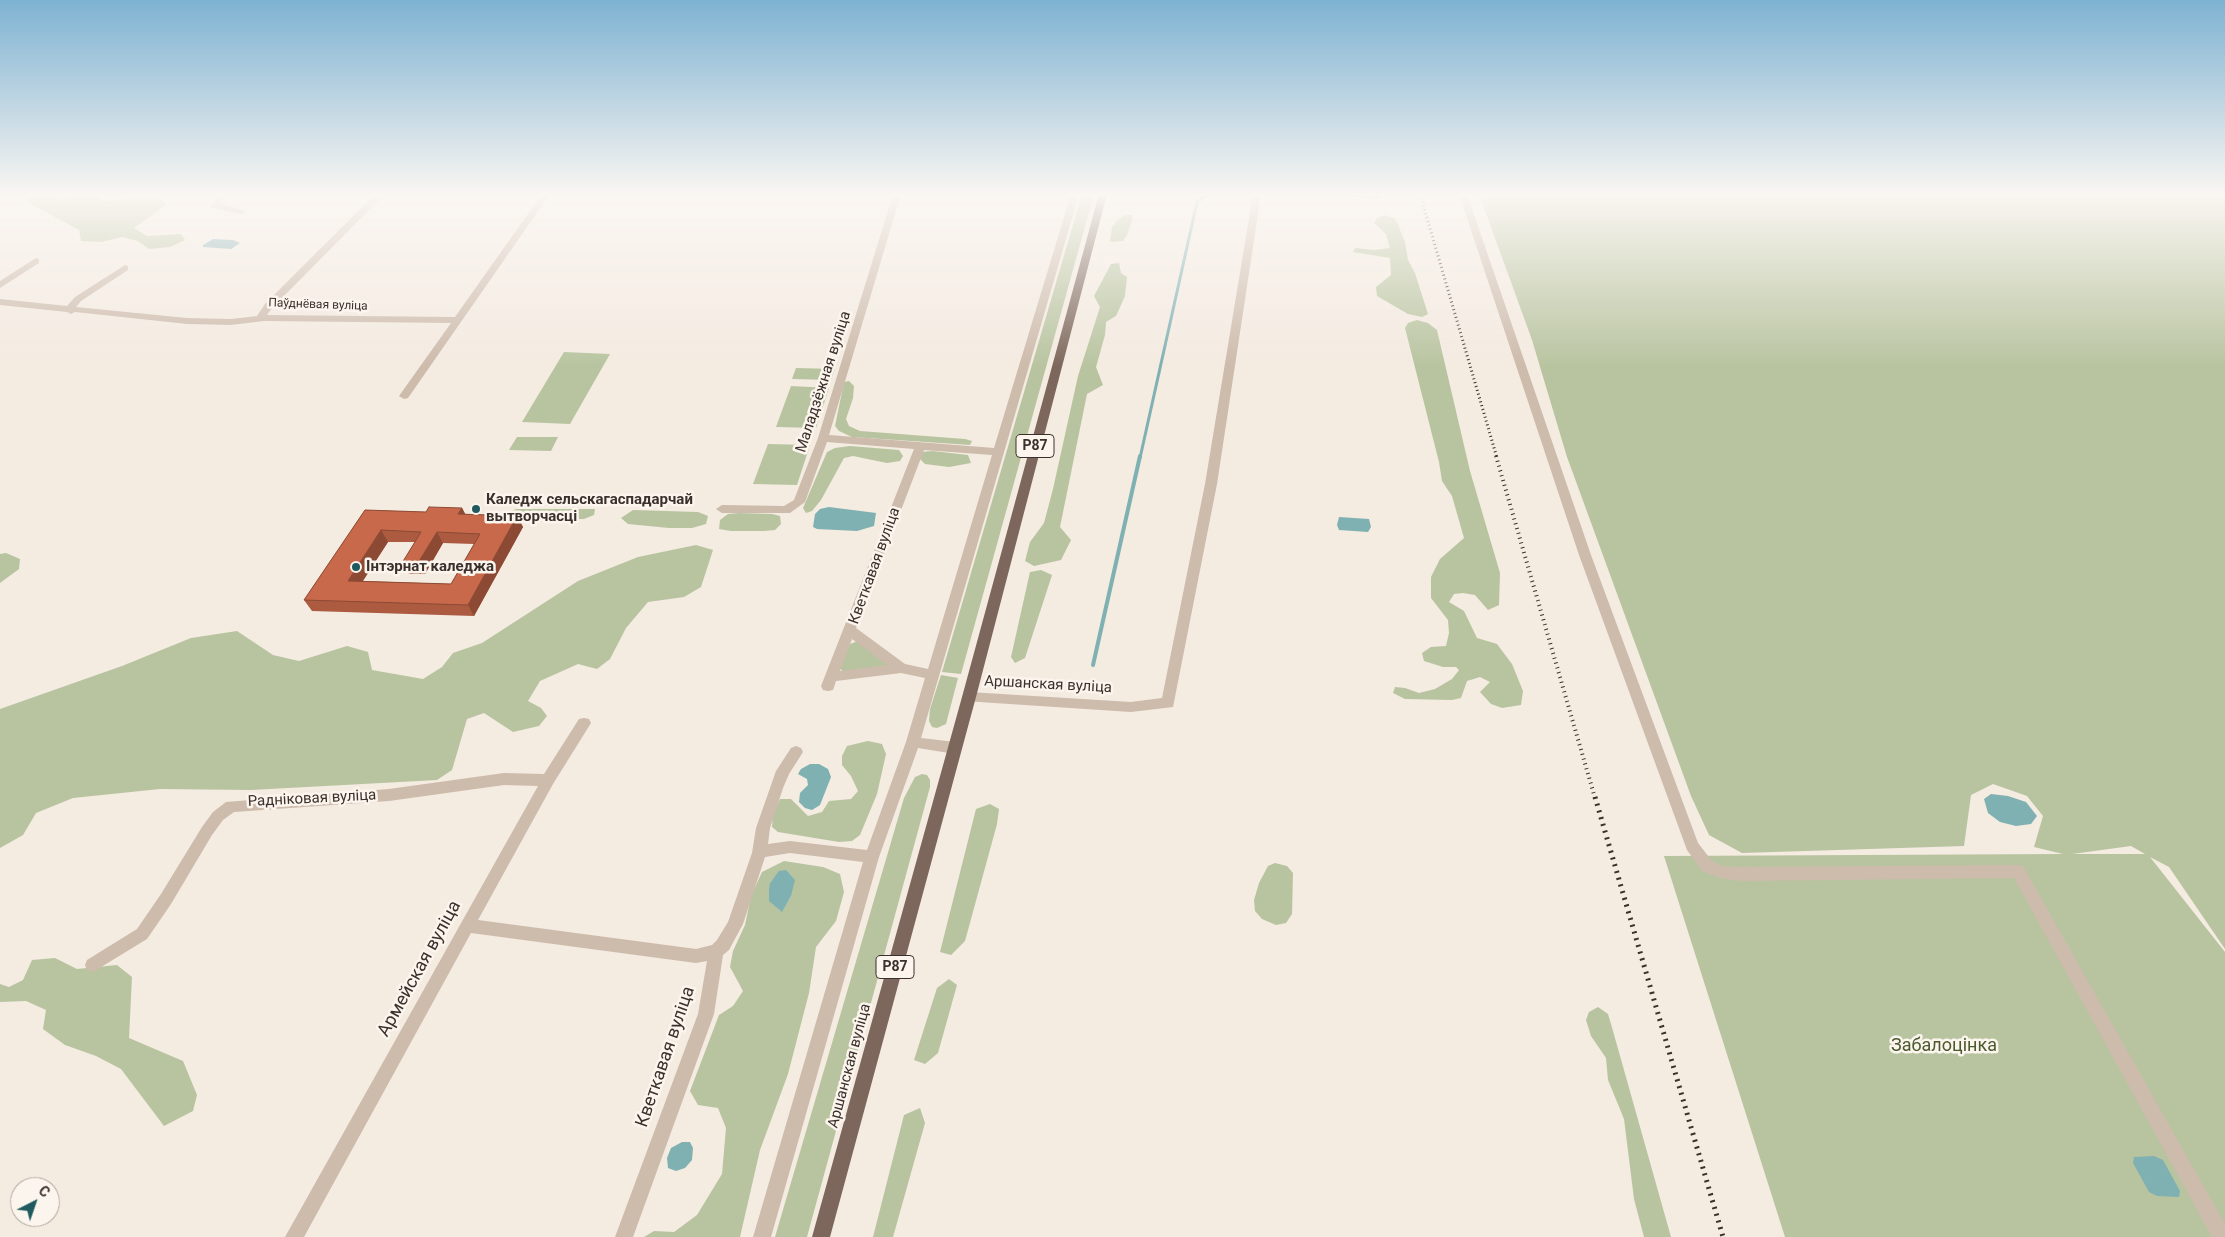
<!DOCTYPE html>
<html>
<head>
<meta charset="utf-8">
<style>
	body { margin:0 }
	#map { position:relative; width:2225px; height:1237px; overflow:hidden; background:#f4ebe1; font-family:Roboto,sans-serif }
	canvas { display:block }
	.north { position:absolute; left:10px; top:1177px; width:50px; height:50px; box-sizing:border-box; background:#fbf5ee; border:1px solid #aea6a0; border-radius:50%; rotate:41deg; font-size:14px; font-weight:700; line-height:20px; text-align:center; color:#3b302b }
	.north::after { content:''; display:block; margin:auto; width:18px; height:22px; background:#1f5a5e; clip-path:polygon(50% 0,100% 100%,50% 72%,0 100%) }
</style>
</head>
<body>
<div id="map">
<canvas width="2225" height="1237"></canvas>
<div class="north">С</div>
</div>
<script>
const ctx = document.querySelector('canvas').getContext('2d');
ctx.lineJoin = 'round';
function paint(path, color) { ctx.fillStyle = color; ctx.fill(path, 'evenodd'); }
const poly = rows => new Path2D(rows.map(r => 'M' + r).join(''));
function strokePath(path, color, width, dash) { ctx.strokeStyle = color; ctx.lineWidth = width; ctx.lineCap = dash ? 'butt' : 'round'; ctx.setLineDash(dash || []); ctx.stroke(path); }
function write(font, color, halo, rows, align = 'center') {
  ctx.font = font + ' Roboto,sans-serif'; ctx.lineWidth = 5; ctx.setLineDash([]); ctx.textBaseline = 'middle'; ctx.strokeStyle = halo; ctx.fillStyle = color; for (const [text, x, y, turn = 0] of rows) {
    ctx.save(); ctx.translate(x, y); ctx.rotate((+turn || 0) * Math.PI / 180); ctx.textAlign = isNaN(turn) ? turn : align; if (halo) ctx.strokeText(text, 0, 0); ctx.fillText(text, 0, 0); ctx.restore();
  }
}
paint(poly([
	[32,194,56,194,63,199,73,194,99,194,102,201,145,198,164,200,166,205,134,228,147,236,181,234,185,240,170,247,149,249,138,241,122,237,101,242,81,241,79,230,29,203,29,195],
	[1082,194,1094,194,961,674,942,672],
	[1479,194,2225,194,2225,949,2169,867,2150,857,2225,952,2225,1237,1785,1237,1664,856,2063,854,2034,847,2043,816,2027,796,1993,784,1971,795,1964,846,1742,853,1709,835,1691,796,1567,457,1532,340],
	[2131,846,2145,854,2072,854],
	[1126,215,1132,215,1132,221,1127,235,1123,241,1110,242,1112,227,1118,219],
	[1384,215,1394,218,1397,222,1405,242,1408,260,1415,273,1428,314,1422,317,1408,314,1377,296,1376,287,1391,275,1390,258,1353,252,1355,248,1374,250,1390,248,1386,234,1374,223,1377,218],
	[1119,263,1121,273,1127,277,1125,296,1116,316,1106,322,1105,335,1096,367,1103,385,1087,394,1060,527,1071,540,1061,560,1034,566,1025,561,1030,542,1044,523,1053,489,1078,376,1100,307,1094,296,1111,264],
	[1417,320,1428,323,1437,330,1470,471,1500,573,1499,605,1488,610,1475,595,1463,593,1454,594,1449,602,1464,611,1477,638,1497,644,1512,664,1523,691,1521,705,1502,708,1491,704,1480,692,1490,682,1480,677,1467,681,1461,698,1452,700,1405,699,1393,693,1395,687,1405,688,1419,693,1435,689,1452,679,1459,670,1456,667,1443,667,1424,661,1422,653,1431,647,1446,646,1449,633,1448,620,1431,598,1431,577,1440,559,1464,538,1452,496,1442,481,1439,462,1405,328,1408,323],
	[564,352,610,354,570,424,522,422],
	[796,368,835,369,831,380,792,379],
	[849,381,854,386,853,398,846,419,849,426,860,431,965,439,972,441,970,445,852,437,839,431,835,426,844,382],
	[791,386,829,388,816,428,776,427],
	[517,437,558,437,551,451,509,450],
	[768,444,810,445,797,485,753,484],
	[850,446,899,450,903,456,900,461,887,463,853,456,844,458,821,500,812,511,806,513,803,508,827,452,835,448],
	[932,451,968,455,971,463,949,467,925,464,918,457,921,452],
	[516,509,595,509,594,515,584,519,510,520,506,514],
	[633,510,698,512,708,516,706,524,692,528,669,528,628,524,621,518],
	[739,513,772,514,780,516,781,524,775,530,764,531,731,531,719,529,720,520,728,514],
	[696,545,713,550,701,587,684,597,648,602,626,628,610,659,597,669,578,664,540,681,528,701,541,708,547,716,539,726,513,732,484,713,467,719,452,770,437,780,251,790,160,789,73,798,36,813,23,835,0,848,0,709,122,666,191,638,237,631,273,655,299,661,347,646,368,652,372,670,423,679,442,667,453,653,482,643,578,581,638,557],
	[6,553,20,559,19,569,0,583,0,554],
	[1041,570,1052,575,1025,658,1015,663,1011,657,1030,572],
	[858,641,891,666,844,673,839,667,850,644],
	[941,675,958,678,946,724,937,728,932,727,929,721,930,709],
	[868,741,882,744,886,754,877,794,860,835,852,841,839,842,778,832,772,827,773,813,780,799,791,799,808,816,822,812,829,801,851,799,858,791,851,776,842,765,842,756,847,746],
	[922,774,927,775,930,780,930,787,807,1237,775,1237,904,798,915,777],
	[990,804,999,809,997,824,965,941,951,955,940,952,976,809],
	[784,861,823,867,840,874,844,892,836,921,816,947,809,993,788,1074,760,1150,740,1237,644,1237,654,1231,674,1232,697,1215,722,1174,726,1128,718,1108,698,1105,690,1091,719,1015,733,1006,743,991,730,967,733,951,745,925,751,896,762,872],
	[775,877,791,896,782,911,770,883],
	[1275,863,1287,866,1293,873,1292,914,1286,923,1276,925,1262,919,1255,911,1254,900,1259,883,1268,866],
	[55,958,77,969,117,965,132,977,129,1038,183,1061,197,1095,193,1111,164,1126,121,1069,96,1056,65,1045,43,1029,46,1010,26,1001,0,1002,0,984,9,987,23,980,32,960],
	[949,979,957,985,938,1053,925,1064,914,1060,937,988],
	[1598,1007,1608,1014,1613,1031,1671,1237,1644,1237,1634,1199,1624,1119,1608,1080,1606,1058,1591,1036,1586,1020,1589,1012],
	[920,1108,925,1123,893,1237,873,1237,904,1115]
]), '#b8c4a0');
paint(poly([
	[213,239,233,240,240,243,231,249,203,247,203,245],
	[829,507,876,513,874,526,857,531,817,529,813,527,815,514,820,509],
	[1339,517,1369,519,1371,527,1368,532,1339,530,1337,525],
	[810,764,819,764,828,769,831,777,820,805,812,810,805,808,799,802,800,793,808,785,807,779,798,774,801,769],
	[1991,794,2008,796,2026,802,2037,816,2031,824,2016,826,2000,822,1988,813,1984,799],
	[786,870,795,880,791,896,782,912,769,901,769,890,770,883,779,871],
	[682,1142,690,1142,693,1148,692,1160,685,1168,676,1171,668,1168,667,1158,671,1148],
	[2154,1156,2163,1160,2180,1191,2179,1197,2157,1196,2149,1192,2133,1163,2134,1157]
]), '#7fb0b2');
strokePath(poly([
	[1338,194,1376,197,1384,194],
	[1140,458,1197,202,1208,194]
]), '#7fb0b2', 3);
strokePath(poly([
	[1093,665,1140,456]
]), '#7fb0b2', 4);
paint(poly([
	[219,194,228,194,221,204,246,211,242,214,212,208,211,206,219,194],
	[379,194,389,194,375,204,272,308,267,315,455,317,542,194,550,194,408,398,404,399,399,396,451,323,264,321,231,325,187,324,75,312,71,314,67,312,0,305,0,299,67,306,75,297,125,265,128,266,128,270,81,301,76,307,187,318,231,319,257,316,265,304,369,200,379,194],
	[893,194,901,194,829,435,994,448,1071,194,1079,194,921,738,955,742,960,744,962,748,960,752,955,754,918,748,879,857,771,1237,753,1237,863,862,790,853,765,857,743,924,729,950,723,955,714,1014,633,1237,615,1237,698,1014,707,961,696,963,471,933,304,1237,285,1237,538,786,504,785,389,801,234,812,223,820,212,835,171,904,147,939,93,972,87,970,85,965,87,960,137,929,161,894,202,827,213,812,226,802,389,789,504,773,544,774,579,719,584,718,589,719,591,723,553,784,478,920,696,949,712,945,717,940,728,922,752,853,756,828,776,771,791,748,796,746,801,748,803,752,789,774,783,788,770,828,768,844,790,841,867,850,906,742,925,678,901,673,836,681,833,690,828,691,823,690,821,686,914,449,827,442,805,502,790,513,722,513,716,509,722,505,784,506,794,500,818,438,893,194],
	[924,450,992,455,928,669,905,664,856,628,924,450],
	[852,639,887,665,840,671,852,639],
	[1253,194,1261,194,1217,484,1173,707,1131,712,964,701,962,697,964,693,969,692,1131,702,1162,698,1205,484,1253,194],
	[1459,194,1467,194,1591,555,1698,843,1712,861,1721,866,1741,867,2018,865,2023,866,2225,1224,2225,1237,2212,1237,2014,878,1741,881,1720,878,1702,871,1687,850,1579,555,1459,194],
	[36,258,39,259,39,263,0,288,0,281,36,258]
]), '#cdbbac');
paint(poly([
	[1099,194,1107,194,976,697,830,1237,812,1237,962,697,1099,194]
]), '#7d675c');
strokePath(poly([
	[1420,194,1497,458]
]), '#3b302b', 3, [1, 3]);
strokePath(poly([
	[1496,456,1595,798]
]), '#3b302b', 4, [1, 4]);
strokePath(poly([
	[1595,797,1723,1237]
]), '#3b302b', 5, [2, 5]);
paint(poly([
	[462,508,465,514,517,516,523,527,474,616,312,611,304,600,365,510,426,512],
	[388,542,415,542,402,563,409,574,425,574,443,543,474,544,451,584,362,581]
]), '#ac5a40');
paint(poly([
	[462,508,468,519,458,514],
	[517,516,523,527,474,616,468,605],
	[381,530,388,542,356,592,348,581],
	[437,532,443,543,425,574,418,563]
]), '#8c4a34');
const building = poly([
	[429,507,462,508,458,514,517,516,468,605,304,600,365,510,426,512,429,507],
	[381,530,421,532,402,563,418,563,437,532,480,534,451,584,348,581,381,530]
]);
paint(building, '#c8694b');
strokePath(building, '#8c4a34', 1);
const sky = ctx.createLinearGradient(0, 0, 0, 367);
sky.addColorStop(0, '#7eb2d2');
sky.addColorStop(0.53, '#faf6f2');
sky.addColorStop(1, '#faf6f200');
ctx.fillStyle = sky;
ctx.fillRect(0, 0, 2225, 367);
for (const [x, y, r, color] of [
	[476,509,5,"#1f5a5e"],
	[356,567,5,"#1f5a5e"]
]) { const dot = new Path2D(); dot.arc(x, y, r, 0, 2 * Math.PI); ctx.fillStyle = color; ctx.fill(dot); strokePath(dot, '#fbf5ee', 2); }
write('12px', '#3b302b', '#fbf5ee', [
	["Паўднёвая вуліца",318,305,2]
]);
for (const [x, y, w] of [
	[1035,446,38],
	[895,967,38]
]) { const box = new Path2D(); box.roundRect(x - w / 2, y - 11.5, w, 23, 4); ctx.fillStyle = '#fbf5ee'; ctx.fill(box); strokePath(box, '#3b302b', 1); }
write('bold 14px', '#3b302b', null, [
	["Р87",1035,446],
	["Р87",895,967]
]);
write('15px', '#3b302b', '#fbf5ee', [
	["Маладзёжная вуліца",824,382,-72],
	["Кветкавая вуліца",875,566,-70],
	["Аршанская вуліца",1048,685,3],
	["Радніковая вуліца",312,799,-3],
	["Аршанская вуліца",850,1066,-75]
]);
write('bold 15px', '#3b302b', '#fbf5ee', [
	["Каледж сельскагаспадарчай",486,500],
	["вытворчасці",486,517],
	["Інтэрнат каледжа",366,567]
], 'left');
write('18px', '#3b302b', '#fbf5ee', [
	["Армейская вуліца",420,969,-61],
	["Кветкавая вуліца",666,1057,-71]
]);
write('18px', '#4a5a2e', '#fbf5ee', [
	["Забалоцінка",1944,1046]
]);
</script>
</body>
</html>
